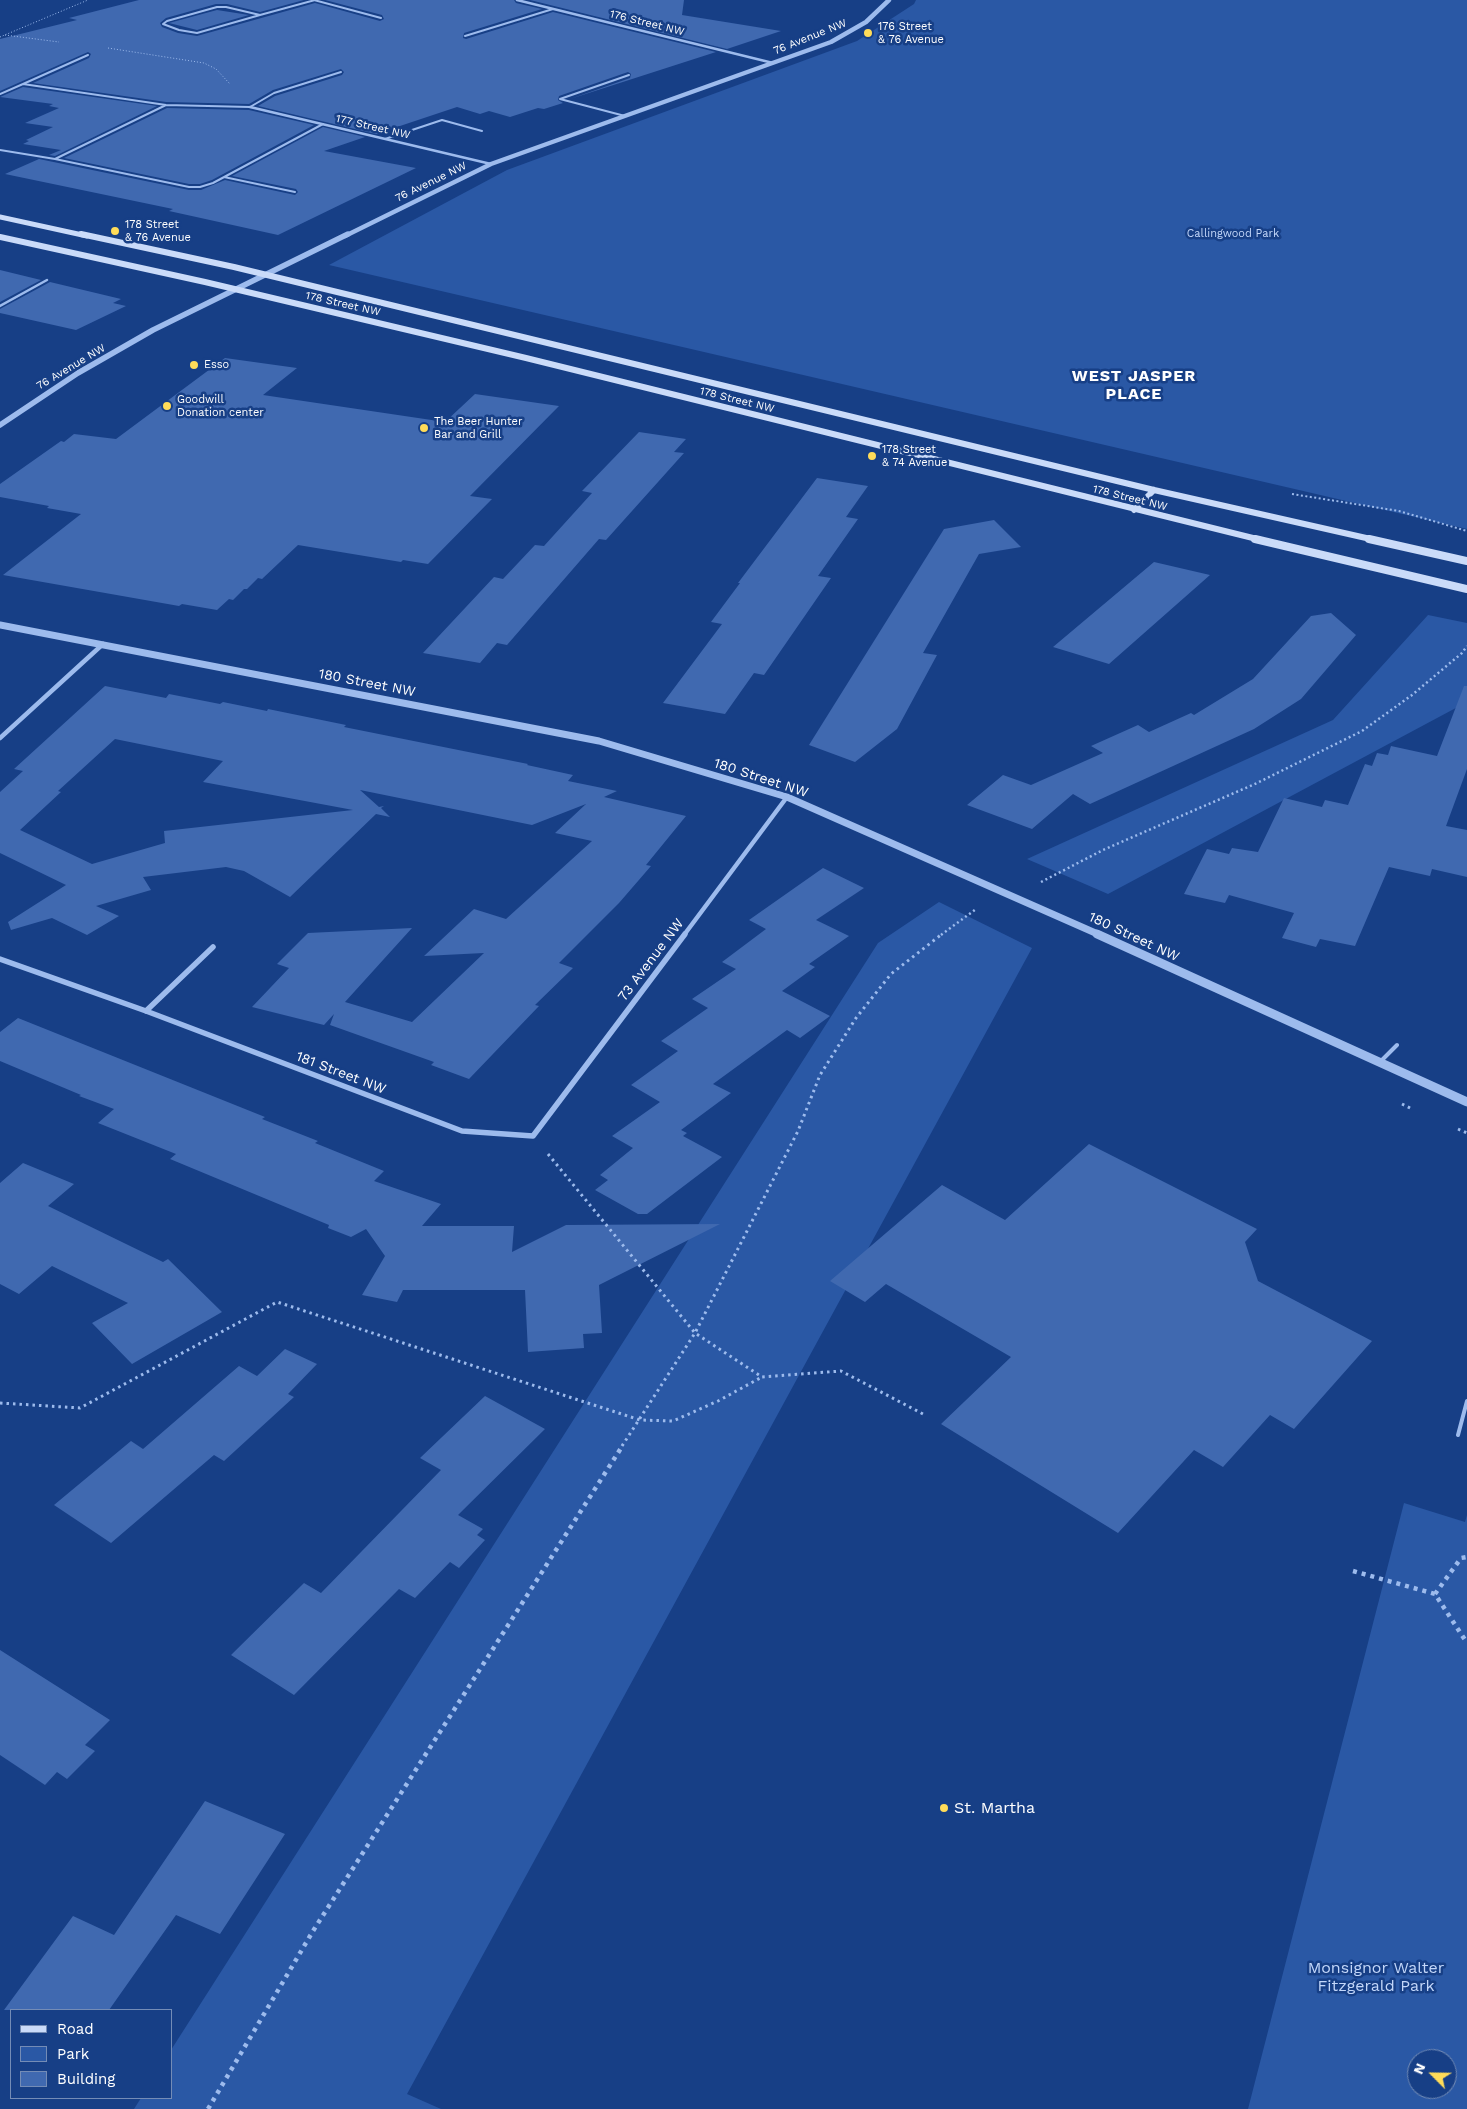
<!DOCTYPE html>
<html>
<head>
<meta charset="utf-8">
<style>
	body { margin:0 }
	#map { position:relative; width:1467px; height:2109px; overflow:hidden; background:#173f86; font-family:"Work Sans",sans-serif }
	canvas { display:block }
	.legend { position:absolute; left:10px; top:2009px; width:162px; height:90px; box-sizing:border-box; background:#173f86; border:1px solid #748cb6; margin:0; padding:6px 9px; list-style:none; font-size:15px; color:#fff }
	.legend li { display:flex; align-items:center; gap:10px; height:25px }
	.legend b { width:25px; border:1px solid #748cb6 }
	.north { position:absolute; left:1407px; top:2049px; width:50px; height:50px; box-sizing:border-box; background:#173f86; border:1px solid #748cb6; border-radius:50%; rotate:293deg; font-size:14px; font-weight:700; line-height:20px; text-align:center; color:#fff }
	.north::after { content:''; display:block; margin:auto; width:18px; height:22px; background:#ffdc59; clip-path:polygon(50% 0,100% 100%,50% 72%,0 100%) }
</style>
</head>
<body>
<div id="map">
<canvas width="1467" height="2109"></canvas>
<ul class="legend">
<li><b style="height:6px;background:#cadbf9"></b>Road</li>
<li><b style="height:14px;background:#2a58a5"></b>Park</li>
<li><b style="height:14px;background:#4069b0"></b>Building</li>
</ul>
<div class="north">N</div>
</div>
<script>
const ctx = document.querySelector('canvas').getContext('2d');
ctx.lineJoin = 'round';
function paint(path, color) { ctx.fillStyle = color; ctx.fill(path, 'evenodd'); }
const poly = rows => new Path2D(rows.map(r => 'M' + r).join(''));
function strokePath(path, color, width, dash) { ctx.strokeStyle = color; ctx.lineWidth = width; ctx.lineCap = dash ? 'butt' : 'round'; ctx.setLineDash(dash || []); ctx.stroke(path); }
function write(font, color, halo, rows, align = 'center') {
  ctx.font = font + ' "Work Sans",sans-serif'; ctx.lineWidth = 5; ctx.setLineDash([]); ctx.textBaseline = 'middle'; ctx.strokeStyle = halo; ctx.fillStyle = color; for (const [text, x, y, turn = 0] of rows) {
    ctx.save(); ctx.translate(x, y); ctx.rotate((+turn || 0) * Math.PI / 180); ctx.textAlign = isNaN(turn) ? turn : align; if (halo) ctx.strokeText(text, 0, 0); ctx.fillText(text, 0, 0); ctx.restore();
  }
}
paint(poly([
	[916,0,1467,0,1467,529,329,265,507,170,857,41,914,4],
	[1428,615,1467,623,1467,702,1108,894,1027,859,1333,720],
	[939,902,1032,948,407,2094,441,2109,134,2109,141,2098,171,2098,171,2050,878,943],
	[1404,1503,1465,1522,1467,1515,1467,2109,1248,2109],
	[1417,2059,1447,2059,1447,2089,1417,2089]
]), '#2a58a5');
paint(poly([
	[139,0,304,0,260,12,227,4,216,4,166,18,160,23,162,27,178,33,197,36,315,3,380,21,384,19,382,15,325,0,514,0,516,3,542,9,464,33,463,38,466,39,553,12,716,52,570,99,630,78,631,74,628,72,559,96,558,100,563,103,544,109,538,108,510,117,489,111,480,114,457,107,376,134,258,106,275,96,342,75,344,72,341,69,273,90,249,104,166,102,33,83,89,58,91,54,88,52,0,91,0,39,77,20,69,18],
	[530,0,684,0,682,15,781,31,727,49],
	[217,10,249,15,197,30,169,23],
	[23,87,157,106,55,156,49,155,61,150,23,144,29,141,26,140,53,127,25,123,59,108,49,106,53,104,0,97],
	[167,108,249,110,314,125,212,180,200,184,189,184,64,158],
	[323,127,365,137,324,151,416,168,278,235,169,211,173,209,5,174,39,159,189,190,201,190,225,180,295,195,298,192,296,189,232,176],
	[0,270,41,280,0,302],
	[50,282,121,299,113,303,126,306,76,330,0,313,0,309],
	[225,358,297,368,263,395,445,422,475,394,559,406,470,496,492,499,428,564,403,560,401,562,298,545,262,579,258,578,247,589,244,589,233,600,229,599,217,610,182,604,179,606,3,575,81,514,47,508,49,506,0,497,0,484,61,441,64,442,74,434,116,439],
	[639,432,686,439,674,452,684,453,606,540,599,539,507,645,497,643,480,663,423,653,494,577,503,579,535,545,544,546,592,493,582,491],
	[817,478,868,486,846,517,858,519,818,576,831,578,764,675,754,673,725,714,663,703,722,624,711,622,740,583,738,583],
	[994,520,1021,547,979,554,923,653,937,655,897,729,855,762,809,745,944,529],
	[1154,562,1210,575,1109,664,1053,647],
	[1331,613,1356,635,1301,699,1254,729,1090,804,1073,794,1032,829,967,805,1003,775,1031,785,1103,753,1091,746,1138,725,1149,732,1191,713,1194,715,1253,679,1311,616],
	[105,686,166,698,169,694,220,704,223,702,267,711,268,709,346,725,344,727,528,764,527,765,573,775,568,781,617,791,604,797,686,816,646,865,651,866,619,903,559,963,573,968,535,1005,539,1006,469,1079,431,1065,434,1062,330,1025,334,1014,324,1025,252,1007,289,968,277,964,308,933,412,928,345,1002,412,1022,484,953,424,956,474,909,506,919,592,841,555,833,586,804,532,825,360,790,379,807,384,806,381,808,390,817,376,814,290,897,244,871,226,867,143,877,151,890,96,906,119,916,87,935,52,918,11,930,8,922,66,885,0,853,0,792,23,771,14,769],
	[115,739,223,761,203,782,353,810,164,831,165,843,92,864,20,830,61,792,58,791],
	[1464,686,1467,686,1467,769,1446,826,1467,830,1467,877,1432,869,1430,876,1389,867,1355,946,1320,939,1316,947,1282,938,1294,913,1229,895,1225,903,1184,894,1207,849,1229,854,1232,848,1258,852,1284,798,1322,807,1325,800,1348,805,1365,764,1372,766,1377,753,1388,755,1391,746,1437,756],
	[823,868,864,888,816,920,849,936,809,964,815,967,782,991,830,1016,800,1038,787,1030,713,1084,731,1093,681,1130,687,1133,683,1136,722,1157,647,1214,638,1214,595,1190,608,1180,600,1175,633,1148,612,1136,660,1102,631,1085,678,1051,661,1041,708,1008,692,999,736,969,722,962,766,929,749,920],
	[18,1018,265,1117,262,1119,318,1141,315,1143,384,1171,374,1181,441,1204,422,1226,514,1226,512,1252,566,1225,720,1224,599,1285,602,1333,583,1334,584,1348,528,1352,525,1290,403,1290,397,1302,362,1295,385,1256,366,1229,351,1237,328,1228,329,1225,170,1159,176,1154,98,1123,114,1109,79,1096,81,1095,0,1061,0,1032],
	[1089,1144,1257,1229,1245,1242,1258,1281,1372,1341,1294,1429,1270,1415,1223,1467,1194,1450,1118,1533,941,1424,1011,1357,886,1284,865,1302,830,1281,942,1185,1005,1220],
	[23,1163,74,1184,48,1206,163,1262,168,1259,222,1312,132,1364,92,1323,128,1303,52,1266,19,1294,0,1284,0,1183],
	[285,1349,317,1364,288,1394,294,1397,224,1461,214,1455,111,1543,54,1505,131,1441,143,1449,239,1366,257,1376],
	[485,1396,545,1429,458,1515,483,1529,477,1535,485,1540,459,1568,450,1562,415,1598,399,1589,294,1695,231,1655,304,1583,321,1593,441,1470,420,1458],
	[0,1650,110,1720,85,1745,95,1751,67,1779,57,1772,45,1785,0,1755],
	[205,1801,285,1834,220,1934,176,1915,109,2010,4,2010,73,1916,114,1935]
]), '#4069b0');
strokePath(poly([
	[5,35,59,42],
	[0,37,88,0],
	[108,48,204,63,216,69,230,84]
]), '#9dbbed', 1, [1, 2]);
strokePath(poly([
	[1292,494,1399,511,1467,531]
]), '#9dbbed', 2, [2, 2.5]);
strokePath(poly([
	[1041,882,1103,850,1257,783,1362,731,1412,695,1462,653,1467,646],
	[941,935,976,909]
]), '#9dbbed', 2.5, [2, 3]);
strokePath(poly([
	[1402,1104,1412,1109],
	[1458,1129,1467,1133],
	[548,1154,695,1333,762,1377,841,1371,923,1414],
	[0,1403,80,1408,277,1302,640,1420,673,1421,718,1401,762,1377],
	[622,1446,695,1333,798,1131,820,1075,856,1018,891,974,942,934]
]), '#9dbbed', 3, [2.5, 4]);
strokePath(poly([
	[1353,1571,1435,1594,1467,1643],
	[1435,1594,1461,1558,1467,1557],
	[208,2109,313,1931,623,1445]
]), '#9dbbed', 4.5, [4, 5]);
strokePath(poly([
	[314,0,381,18],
	[217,7,226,7,260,15,197,33,179,30,163,24,167,21,217,7],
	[260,15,315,0],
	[465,36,553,9],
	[88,55,23,84,166,105,250,107,274,93,341,72],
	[0,94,23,84],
	[625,116,560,99,629,75],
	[385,139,442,120,482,131],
	[0,150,55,159,189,187,200,187,213,183,323,124],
	[55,159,166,105],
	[224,177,295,192]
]), '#9dbbed', 2);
strokePath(poly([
	[0,306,47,280]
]), '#9dbbed', 2.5);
strokePath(poly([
	[1381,1061,1397,1045],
	[1458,1435,1467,1401]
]), '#9dbbed', 4);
strokePath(poly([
	[517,0,773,63],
	[250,107,491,164]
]), '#9dbbed', 2.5);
strokePath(poly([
	[0,738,103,644],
	[684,935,787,797]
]), '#9dbbed', 4.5);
strokePath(poly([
	[0,959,146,1011,462,1131,533,1136,685,934],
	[146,1011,213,947]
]), '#9dbbed', 5.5);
strokePath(poly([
	[345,236,491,164,831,42,866,22,889,0]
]), '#9dbbed', 4.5);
strokePath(poly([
	[0,425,78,373,153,330,348,234]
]), '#9dbbed', 5.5);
strokePath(poly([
	[0,625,599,741,787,797,1100,935]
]), '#9dbbed', 7);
strokePath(poly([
	[1097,934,1467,1102]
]), '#9dbbed', 9);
strokePath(poly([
	[0,217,87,236]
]), '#cadbf9', 5);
strokePath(poly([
	[81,234,234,267,1154,490,1375,540],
	[0,237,205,282,526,358,1261,540],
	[1134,510,1154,490]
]), '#cadbf9', 6);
strokePath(poly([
	[1255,539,1467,589],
	[1369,539,1467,561]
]), '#cadbf9', 8);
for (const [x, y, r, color] of [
	[868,33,5,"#ffdc59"],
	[115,231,5,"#ffdc59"],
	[194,365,5,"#ffdc59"],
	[167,406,5,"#ffdc59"],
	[424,428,5,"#ffdc59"],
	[872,456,5,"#ffdc59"],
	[944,1808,5,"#ffdc59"]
]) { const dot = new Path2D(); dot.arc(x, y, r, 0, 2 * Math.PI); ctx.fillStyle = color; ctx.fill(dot); strokePath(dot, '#173f86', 2); }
write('11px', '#fff', '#173f86', [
	["176 Street NW",647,23,14],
	["76 Avenue NW",810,37,-22],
	["177 Street NW",373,127,13],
	["76 Avenue NW",431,182,-26],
	["178 Street NW",343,304,13],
	["76 Avenue NW",71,367,-31],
	["178 Street NW",737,400,14],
	["178 Street NW",1130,498,14]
]);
write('11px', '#fff', '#173f86', [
	["176 Street",878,27],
	["& 76 Avenue",878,40],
	["178 Street",125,225],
	["& 76 Avenue",125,238],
	["Esso",204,365],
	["Goodwill",177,400],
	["Donation center",177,413],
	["The Beer Hunter",434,422],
	["Bar and Grill",434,435],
	["178 Street",882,450],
	["& 74 Avenue",882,463]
], 'left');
write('11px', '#c3d7fa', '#173f86', [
	["Callingwood Park",1233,234]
]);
write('14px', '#fff', '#173f86', [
	["180 Street NW",367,683,11],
	["180 Street NW",761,778,18],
	["180 Street NW",1134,937,25],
	["73 Avenue NW",651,960,-53],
	["181 Street NW",341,1073,21]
]);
ctx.letterSpacing = '1px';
write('bold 16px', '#fff', '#173f86', [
	["WEST JASPER",1134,376],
	["PLACE",1134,394]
]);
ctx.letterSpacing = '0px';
write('16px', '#fff', '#173f86', [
	["St. Martha",954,1808]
], 'left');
write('16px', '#c3d7fa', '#173f86', [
	["Monsignor Walter",1376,1968],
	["Fitzgerald Park",1376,1986]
]);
</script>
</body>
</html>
